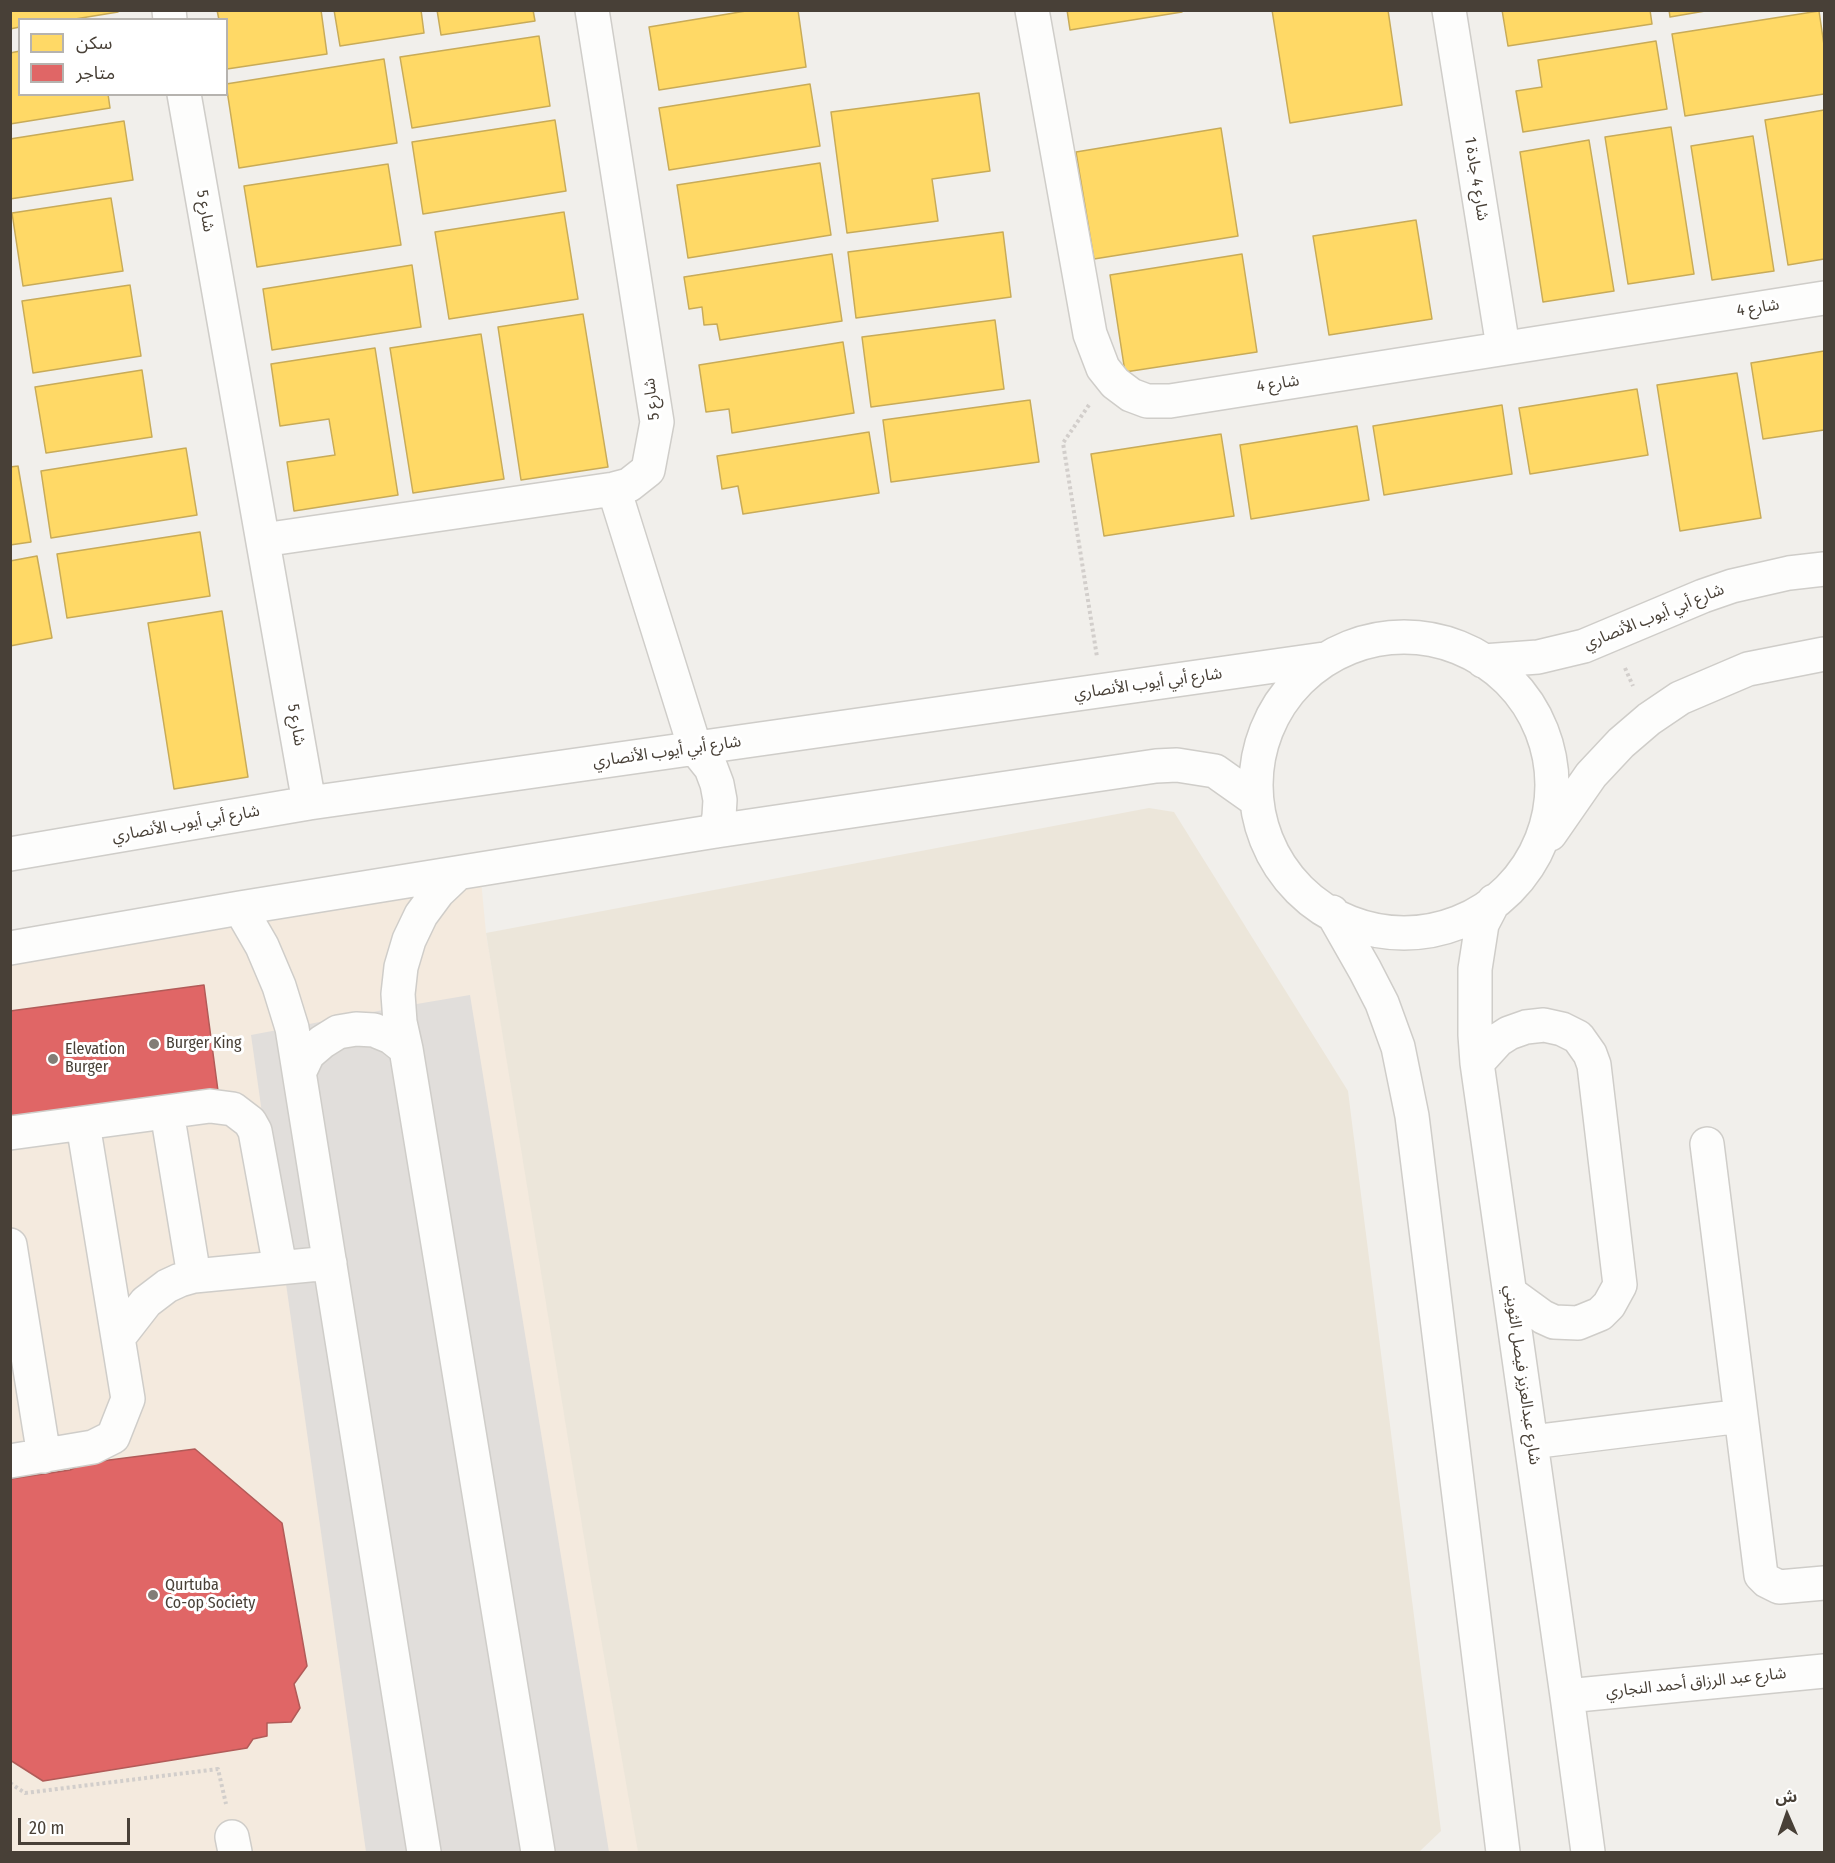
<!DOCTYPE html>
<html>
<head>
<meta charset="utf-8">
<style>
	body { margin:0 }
	#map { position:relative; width:1835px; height:1863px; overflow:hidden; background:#f1efeb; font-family:"Fira Sans Condensed","Noto Sans Arabic",sans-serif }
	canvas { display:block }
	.frame { position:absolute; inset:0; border:12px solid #484037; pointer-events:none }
	.legend { position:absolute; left:18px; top:18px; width:210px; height:78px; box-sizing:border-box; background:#fff; border:2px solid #b6b3af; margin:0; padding:8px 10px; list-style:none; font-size:18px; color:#484037 }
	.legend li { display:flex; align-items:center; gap:12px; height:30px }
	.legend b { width:30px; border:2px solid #b6b3af }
	.north { position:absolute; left:1757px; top:1785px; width:60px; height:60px; -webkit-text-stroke:4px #fff; paint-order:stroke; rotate:358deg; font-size:16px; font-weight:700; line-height:24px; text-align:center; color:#484037 }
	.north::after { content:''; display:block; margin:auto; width:21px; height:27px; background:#484037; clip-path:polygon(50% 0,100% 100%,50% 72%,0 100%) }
	.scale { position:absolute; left:18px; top:1818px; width:112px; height:27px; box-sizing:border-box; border:3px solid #484037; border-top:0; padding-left:8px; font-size:18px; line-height:21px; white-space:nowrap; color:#484037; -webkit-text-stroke:4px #fff; paint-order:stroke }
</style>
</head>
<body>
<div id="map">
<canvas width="1835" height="1863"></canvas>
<div class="frame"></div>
<ul class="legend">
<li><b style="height:16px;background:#ffd966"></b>سكن</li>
<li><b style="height:16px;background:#e06666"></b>متاجر</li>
</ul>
<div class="north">ش</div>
<div class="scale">20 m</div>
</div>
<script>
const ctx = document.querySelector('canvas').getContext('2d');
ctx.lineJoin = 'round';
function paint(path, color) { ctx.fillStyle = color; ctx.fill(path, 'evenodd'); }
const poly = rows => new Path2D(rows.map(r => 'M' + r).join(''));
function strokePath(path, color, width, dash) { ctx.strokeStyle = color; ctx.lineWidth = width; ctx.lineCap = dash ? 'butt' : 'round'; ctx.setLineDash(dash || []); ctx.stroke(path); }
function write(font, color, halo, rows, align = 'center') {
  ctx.font = font + ' "Fira Sans Condensed","Noto Sans Arabic",sans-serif'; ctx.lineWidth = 6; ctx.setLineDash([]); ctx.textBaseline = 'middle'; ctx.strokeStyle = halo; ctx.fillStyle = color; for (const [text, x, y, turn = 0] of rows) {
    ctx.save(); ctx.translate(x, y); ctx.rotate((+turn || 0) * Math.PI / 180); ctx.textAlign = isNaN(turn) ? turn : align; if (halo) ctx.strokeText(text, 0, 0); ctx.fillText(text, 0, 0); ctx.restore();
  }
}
paint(poly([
	[480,870,486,933,640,1852,11,1852,11,949]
]), '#f4eade');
paint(poly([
	[1149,808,1174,812,1348,1091,1441,1831,1419,1852,638,1852,592,1587,486,933]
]), '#ece6da');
paint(poly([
	[470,995,609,1852,366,1852,251,1035,399,1007]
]), '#e1dedb');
const homes = poly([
	[10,10,118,10,118,12,69,20,20,20,20,27,10,29,10,10],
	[217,10,321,10,327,54,227,69,226,20,219,20,217,10],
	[334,10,421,10,424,33,340,46,334,10],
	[437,10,533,10,535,21,441,35,437,10],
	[752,10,798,10,806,67,659,90,649,27,752,10],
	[1067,10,1182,10,1182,12,1070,30,1067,10],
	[1272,10,1388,10,1402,105,1290,123,1272,10],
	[1502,10,1650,10,1652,24,1508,46,1502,10],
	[1669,10,1711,10,1670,17,1669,10],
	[1819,11,1824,45,1824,94,1685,116,1672,34,1819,11],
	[539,36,550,106,412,128,400,57,539,36],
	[1656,41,1667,109,1523,132,1516,91,1542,87,1538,60,1656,41],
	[20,51,20,94,108,94,110,108,10,124,10,53,20,51],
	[384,59,397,143,239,168,226,84,384,59],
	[810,84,820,146,669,170,659,108,810,84],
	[979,93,990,171,932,179,938,221,847,233,831,112,979,93],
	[1824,110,1824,259,1788,265,1765,120,1824,110],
	[555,120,566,191,423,214,412,142,555,120],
	[124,121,133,180,10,199,10,139,124,121],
	[1671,127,1694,274,1628,284,1605,137,1671,127],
	[1221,128,1238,236,1094,259,1076,152,1221,128],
	[1753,136,1774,271,1712,280,1691,146,1753,136],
	[1589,140,1614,291,1543,302,1520,152,1589,140],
	[820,163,831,235,688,258,677,185,820,163],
	[388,164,401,245,257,267,244,186,388,164],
	[111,198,123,271,23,286,12,213,111,198],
	[564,212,578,299,449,319,435,232,564,212],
	[1416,220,1432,319,1329,335,1313,236,1416,220],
	[1003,232,1011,297,856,318,848,252,1003,232],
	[832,254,842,321,720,340,717,324,704,325,702,307,689,309,684,277,832,254],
	[1242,254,1257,352,1125,372,1110,275,1242,254],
	[412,265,421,327,272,350,263,289,412,265],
	[130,285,141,356,33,373,22,301,130,285],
	[583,314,608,467,521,480,498,327,583,314],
	[995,320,1004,389,871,407,862,337,995,320],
	[481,334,504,479,413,493,390,348,481,334],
	[843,342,854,413,732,433,729,409,706,412,699,365,843,342],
	[375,348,398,495,294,511,287,462,335,455,329,419,280,426,271,364,375,348],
	[1824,351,1824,430,1763,439,1751,363,1824,351],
	[142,370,152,437,46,453,35,387,142,370],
	[1737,373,1761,518,1680,531,1657,385,1737,373],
	[1637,389,1648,455,1530,474,1519,408,1637,389],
	[1030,400,1039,462,891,482,883,420,1030,400],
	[1502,405,1512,474,1384,495,1373,426,1502,405],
	[1357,426,1369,500,1251,519,1240,445,1357,426],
	[869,432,879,493,743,514,738,486,722,489,717,456,869,432],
	[1221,434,1234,516,1104,536,1091,454,1221,434],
	[186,448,197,515,51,538,41,471,186,448],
	[18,466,31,542,10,545,10,467,18,466],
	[200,532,210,596,67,618,57,554,200,532],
	[37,556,52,638,10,646,10,561,37,556],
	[222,611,248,777,174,789,148,623,222,611]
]);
paint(homes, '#ffd966');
strokePath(homes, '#c8ab58', 1.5);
const shops = poly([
	[204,985,218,1091,10,1118,10,1011,204,985],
	[195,1449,282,1523,307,1666,294,1684,300,1708,291,1722,267,1723,267,1736,253,1739,247,1748,43,1781,10,1760,10,1479,70,1470,86,1463,195,1449]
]);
paint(shops, '#e06666');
strokePath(shops, '#b25b58', 1.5);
const minor = poly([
	[169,10,170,20],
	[1032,10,1090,334,1103,368,1115,383,1131,395,1147,401,1170,401,1824,298],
	[1449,10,1503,347],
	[184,94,309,803],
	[614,489,695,748,711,768,717,784,720,800,719,816,716,831],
	[263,540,614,489,629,485,648,470,657,422,592,10],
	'1256 785a148 148 0 1 1 296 0a148 148 0 1 1-296 0Z',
	[1483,661,1538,657,1584,646,1703,596,1732,586,1789,573,1824,569],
	[1550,834,1591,775,1621,743,1649,719,1680,698,1748,669,1824,654],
	[10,854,309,803,1324,659],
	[458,873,438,892,421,915,409,940,401,967,398,994,400,1022,406,1049,538,1852],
	[1494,901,1482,924,1475,969,1475,1035,1477,1063,1567,1696,1588,1852],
	[240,908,262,946,279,986,292,1028,424,1852],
	[1332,912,1365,970,1382,1003,1398,1047,1412,1116,1503,1852],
	[10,948,240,908,716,831,1156,766,1177,765,1215,771,1256,800],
	[1477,1063,1498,1040,1509,1033,1526,1027,1544,1025,1562,1029,1578,1037,1590,1054,1594,1065,1620,1285,1609,1305,1600,1314,1578,1323,1554,1322,1543,1317,1510,1293],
	[300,1071,308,1054,322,1042,338,1032,356,1029,374,1030,391,1037,406,1049],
	[167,1112,194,1276],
	[10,1133,210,1106,233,1109,250,1122,255,1131,280,1267],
	[1707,1144,1761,1575,1767,1581,1779,1587,1824,1583],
	[10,1245,44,1456],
	[118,1338,146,1302,167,1286,180,1280,194,1276,330,1263],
	[1531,1442,1741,1416],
	[10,1461,93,1447,113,1437,128,1399,83,1124],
	[1567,1696,1824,1671],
	[232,1837,235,1852]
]);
strokePath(minor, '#cfcdc9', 36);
strokePath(poly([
	[1089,405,1063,443,1097,657],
	[1625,668,1633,686],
	[10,1783,25,1793,218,1769,226,1804]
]), '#d2cecb', 4, [3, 3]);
strokePath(minor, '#fdfdfc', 33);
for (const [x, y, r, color] of [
	[154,1044,6,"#837d76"],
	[53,1059,6,"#837d76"],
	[153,1595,6,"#837d76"]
]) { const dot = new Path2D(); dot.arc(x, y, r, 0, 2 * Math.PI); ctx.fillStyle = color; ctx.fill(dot); strokePath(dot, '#fff', 2); }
write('16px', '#484037', '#fff', [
	["شارع 4 جادة 1",1476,179,81],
	["شارع 5",205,211,80],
	["شارع 4",1758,308,-9],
	["شارع 4",1278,384,-9],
	["شارع 5",652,399,-97],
	["شارع أبي أيوب الأنصاري",1654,617,-22],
	["شارع أبي أيوب الأنصاري",1148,684,-8],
	["شارع 5",296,725,80],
	["شارع أبي أيوب الأنصاري",667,752,-8],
	["شارع أبي أيوب الأنصاري",186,824,-10],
	["شارع عبدالعزيز فيصل الثويني",1522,1375,82],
	["شارع عبد الرزاق أحمد النجاري",1696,1683,-6]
]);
write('16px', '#484037', '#fff', [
	["Burger King",166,1044],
	["Elevation",65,1050],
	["Burger",65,1068],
	["Qurtuba",165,1586],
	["Co-op Society",165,1604]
], 'left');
</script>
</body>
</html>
